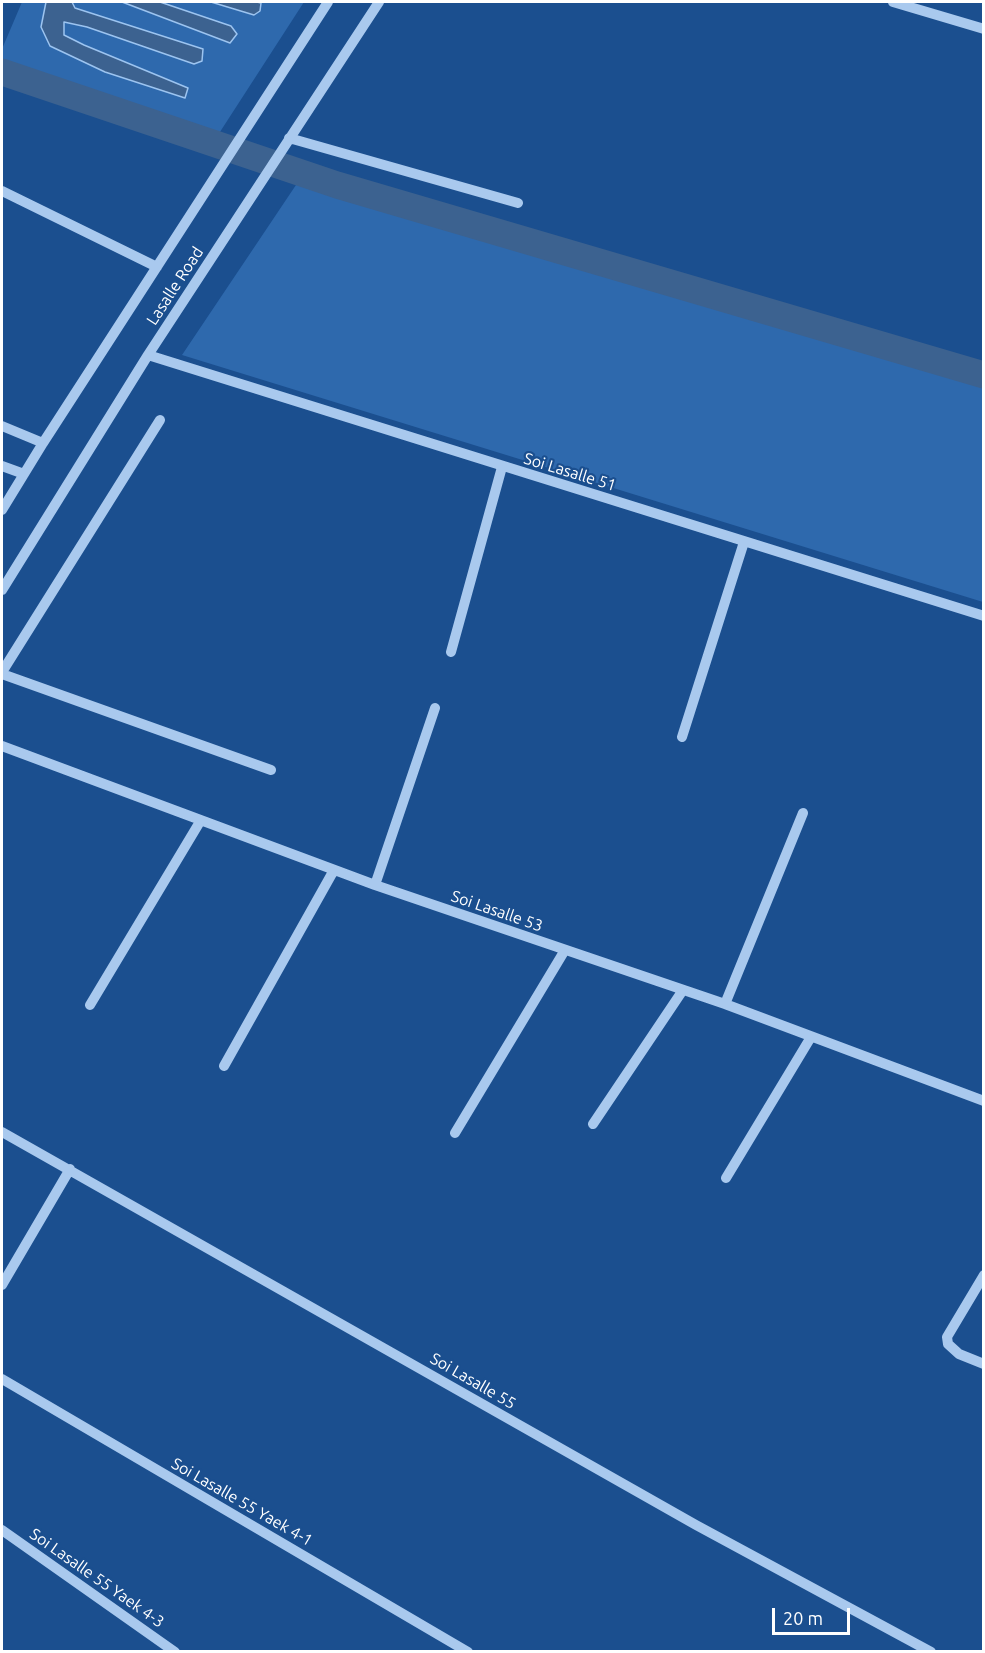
<!DOCTYPE html>
<html>
<head>
<meta charset="utf-8">
<style>
	body { margin:0 }
	#map { position:relative; width:985px; height:1653px; overflow:hidden; background:#1b4f8f; font-family:Ubuntu,sans-serif }
	canvas { display:block }
	.frame { position:absolute; inset:0; border:3px solid #fff; pointer-events:none }
	.scale { position:absolute; left:772px; top:1608px; width:78px; height:27px; box-sizing:border-box; border:3px solid #fff; border-top:0; padding-left:8px; font-size:18px; line-height:21px; white-space:nowrap; color:#fff; -webkit-text-stroke:4px #1b4f8f; paint-order:stroke }
</style>
</head>
<body>
<div id="map">
<canvas width="985" height="1653"></canvas>
<div class="frame"></div>
<div class="scale">20 m</div>
</div>
<script>
const ctx = document.querySelector('canvas').getContext('2d');
ctx.lineJoin = 'round';
function paint(path, color) { ctx.fillStyle = color; ctx.fill(path, 'evenodd'); }
const poly = rows => new Path2D(rows.map(r => 'M' + r).join(''));
function strokePath(path, color, width, dash) { ctx.strokeStyle = color; ctx.lineWidth = width; ctx.lineCap = dash ? 'butt' : 'round'; ctx.setLineDash(dash || []); ctx.stroke(path); }
function write(font, color, halo, rows, align = 'center') {
  ctx.font = font + ' Ubuntu,sans-serif'; ctx.lineWidth = 4.5; ctx.setLineDash([]); ctx.textBaseline = 'middle'; ctx.strokeStyle = halo; ctx.fillStyle = color; for (const [text, x, y, turn = 0] of rows) {
    ctx.save(); ctx.translate(x, y); ctx.rotate((+turn || 0) * Math.PI / 180); ctx.textAlign = isNaN(turn) ? turn : align; if (halo) ctx.strokeText(text, 0, 0); ctx.fillText(text, 0, 0); ctx.restore();
  }
}
paint(poly([
	[22,2,46,2,41,27,185,98,188,88,84,45,64,35,64,22,87,27,72,2,122,2,229,43,230,26,160,2,211,2,254,15,261,3,257,2,304,2,218,135,2,63,2,49],
	[298,182,983,384,983,602,182,355]
]), '#2e69ad');
const water = poly([
	[46,2,72,2,75,8,203,49,202,61,194,64,87,27,64,22,64,35,84,45,188,88,185,98,105,72,50,46,41,27,46,2],
	[122,2,160,2,231,26,237,34,230,43,122,2],
	[211,2,257,2,261,3,260,11,254,15,211,2]
]);
paint(water, '#3c6290');
strokePath(water, '#9cc4f0', 1.5);
strokePath(poly([
	[2,72,337,185,984,375]
]), '#3c6290', 27);
strokePath(poly([
	[893,2,984,29],
	[289,138,518,203],
	[2,191,157,267],
	[148,355,984,616],
	[2,426,43,443],
	[2,466,24,474],
	[2,510,43,443,328,2],
	[2,590,148,355,379,2],
	[451,652,502,467],
	[2,672,160,420],
	[2,674,271,770],
	[682,737,744,542],
	[2,746,375,885,725,1004,984,1101],
	[375,885,435,708],
	[725,1004,803,813],
	[90,1005,201,820],
	[224,1066,334,870],
	[593,1124,683,990],
	[2,1132,696,1525,931,1652],
	[455,1133,565,950],
	[726,1178,811,1037],
	[984,1275,947,1337,948,1344,959,1354,984,1364],
	[2,1285,70,1169],
	[2,1379,468,1652],
	[2,1530,175,1652]
]), '#a9c9ee', 10);
write('16px', '#fff', '#1b4f8f', [
	["Lasalle Road",175,286,-57],
	["Soi Lasalle 51",570,472,17],
	["Soi Lasalle 53",497,911,19],
	["Soi Lasalle 55",473,1381,30],
	["Soi Lasalle 55 Yaek 4-1",242,1502,30],
	["Soi Lasalle 55 Yaek 4-3",97,1578,35]
]);
</script>
</body>
</html>
